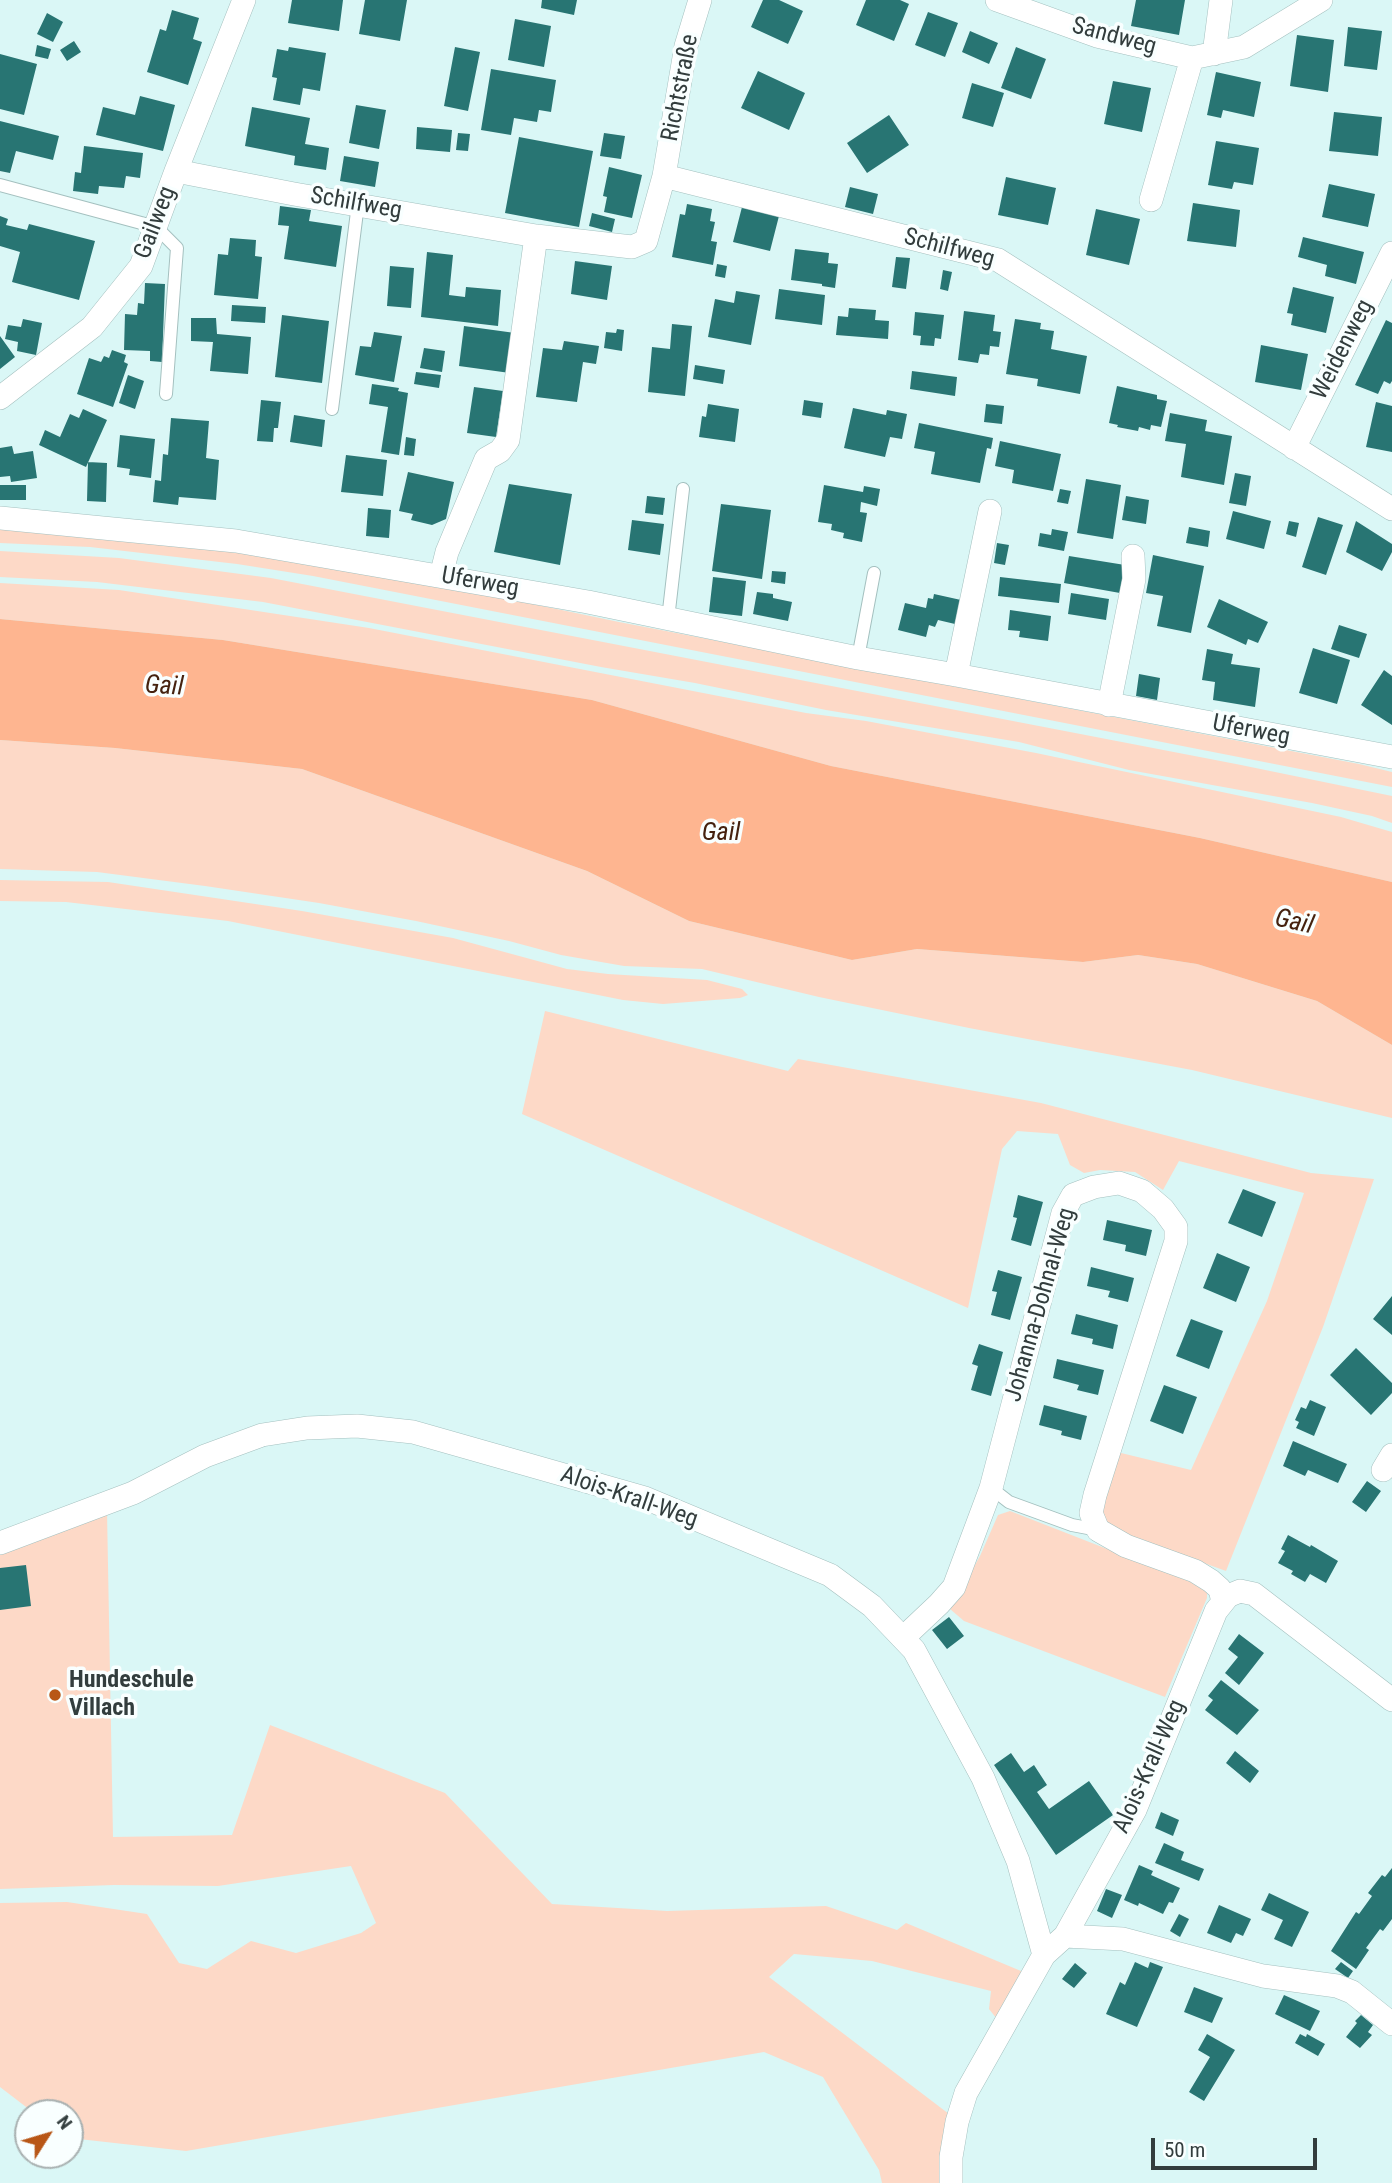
<!DOCTYPE html>
<html>
<head>
<meta charset="utf-8">
<style>
	body { margin:0 }
	#map { position:relative; width:1392px; height:2183px; overflow:hidden; background:#daf7f6; font-family:"Roboto Condensed",sans-serif }
	canvas { display:block }
	.north { position:absolute; left:14px; top:2099px; width:70px; height:70px; box-sizing:border-box; background:#f9ffff; border:2px solid #a9b1b1; border-radius:50%; rotate:53deg; font-size:19px; font-weight:700; line-height:28px; text-align:center; color:#323d3d }
	.north::after { content:''; display:block; margin:auto; width:24px; height:32px; background:#b85717; clip-path:polygon(50% 0,100% 100%,50% 72%,0 100%) }
	.scale { position:absolute; left:1151px; top:2138px; width:166px; height:32px; box-sizing:border-box; border:4px solid #323d3d; border-top:0; padding-left:9px; font-size:21px; line-height:24px; white-space:nowrap; color:#323d3d; -webkit-text-stroke:5px #f9ffff; paint-order:stroke }
</style>
</head>
<body>
<div id="map">
<canvas width="1392" height="2183"></canvas>
<div class="north">N</div>
<div class="scale">50 m</div>
</div>
<script>
const ctx = document.querySelector('canvas').getContext('2d');
ctx.lineJoin = 'round';
function paint(path, color) { ctx.fillStyle = color; ctx.fill(path, 'evenodd'); }
const poly = rows => new Path2D(rows.map(r => 'M' + r).join(''));
function strokePath(path, color, width, dash) { ctx.strokeStyle = color; ctx.lineWidth = width; ctx.lineCap = dash ? 'butt' : 'round'; ctx.setLineDash(dash || []); ctx.stroke(path); }
function write(font, color, halo, rows, align = 'center') {
  ctx.font = font + ' "Roboto Condensed",sans-serif'; ctx.lineWidth = 7; ctx.setLineDash([]); ctx.textBaseline = 'middle'; ctx.strokeStyle = halo; ctx.fillStyle = color; for (const [text, x, y, turn = 0] of rows) {
    ctx.save(); ctx.translate(x, y); ctx.rotate((+turn || 0) * Math.PI / 180); ctx.textAlign = isNaN(turn) ? turn : align; if (halo) ctx.strokeText(text, 0, 0); ctx.fillText(text, 0, 0); ctx.restore();
  }
}
paint(poly([
	[0,529,159,539,437,584,619,622,1359,764,1392,772,1392,787,313,576,237,564,90,547,0,543],
	[0,551,119,558,271,578,1236,764,1392,796,1392,823,1372,816,1312,803,1129,770,1019,742,826,710,695,683,601,667,263,602,97,582,0,577],
	[0,583,119,590,369,628,806,713,866,721,1036,753,1341,817,1392,832,1392,882,1200,838,831,766,592,700,223,640,0,619],
	[0,740,115,748,302,769,587,871,689,921,852,960,917,949,1083,962,1138,955,1197,964,1317,1001,1392,1045,1392,1118,1192,1070,969,1028,819,997,702,969,624,966,561,955,509,941,416,921,319,903,205,886,97,872,0,869],
	[0,880,108,882,302,911,453,938,567,969,608,974,707,980,742,989,748,995,740,998,663,1004,623,1000,228,921,66,902,0,901],
	[545,1011,788,1071,798,1059,1041,1103,1311,1173,1374,1179,1323,1327,1226,1571,1110,1529,1100,1521,1117,1452,1191,1470,1267,1301,1304,1193,1179,1161,1163,1190,1135,1172,1100,1170,1084,1173,1070,1165,1058,1134,1017,1131,1002,1149,968,1308,522,1114],
	[107,1511,113,1837,232,1835,270,1725,445,1793,552,1904,667,1911,826,1906,897,1930,906,1923,1021,1971,1025,1975,997,2019,989,2009,991,1991,872,1961,794,1954,769,1977,949,2114,942,2183,882,2183,879,2170,823,2077,764,2052,186,2151,70,2138,70,2113,34,2113,0,2087,0,1903,67,1902,147,1914,179,1963,207,1969,251,1941,296,1953,361,1933,376,1923,351,1866,218,1886,114,1885,0,1889,0,1553],
	[1010,1511,1207,1588,1207,1598,1165,1697,964,1621,950,1609,980,1556,998,1515]
]), '#fdd9c7');
paint(poly([
	[0,619,223,640,592,700,831,766,1200,838,1392,882,1392,1045,1317,1001,1197,964,1138,955,1083,962,917,949,852,960,689,921,587,871,302,769,115,748,0,740]
]), '#feb590');
paint(poly([
	[292,0,343,0,339,31,288,23],
	[365,0,407,0,400,41,359,34],
	[542,0,577,0,574,15,541,8],
	[763,0,779,0,803,11,788,44,751,27],
	[866,0,900,0,909,4,894,41,856,25],
	[1136,0,1185,0,1179,35,1131,26],
	[172,10,199,18,193,39,202,42,188,85,147,72,160,29,166,31],
	[928,12,958,23,945,57,915,45],
	[47,13,63,22,53,42,37,34],
	[515,19,551,26,544,67,508,60],
	[1348,27,1382,31,1377,70,1344,66],
	[970,31,998,43,989,64,962,52],
	[1297,35,1334,40,1328,92,1290,86],
	[74,41,81,52,67,61,60,50],
	[37,45,51,49,48,59,35,56],
	[289,47,326,53,320,91,303,88,300,105,273,100,277,78,272,77,277,49,288,51],
	[455,47,480,52,468,111,444,106],
	[1016,47,1046,59,1031,99,1001,88],
	[0,54,37,64,24,115,0,109],
	[491,69,556,80,551,112,539,110,537,122,514,118,511,135,481,130],
	[758,71,805,93,789,130,741,108],
	[1216,72,1261,82,1254,117,1223,110,1221,118,1207,115],
	[1113,81,1151,88,1142,132,1104,124],
	[972,83,1004,93,993,127,962,118],
	[140,96,175,105,163,151,96,135,103,107,135,115],
	[356,105,386,110,379,149,349,143],
	[252,107,310,118,305,144,329,148,326,170,294,165,295,156,245,146],
	[1334,112,1382,117,1378,156,1329,151],
	[889,115,909,145,867,173,847,143],
	[0,121,59,136,53,160,16,151,10,173,0,171],
	[417,127,452,130,450,152,416,149],
	[458,133,470,134,468,151,456,150],
	[604,133,625,136,621,159,600,156],
	[519,137,593,151,579,227,505,213],
	[1216,141,1259,148,1253,185,1234,182,1232,189,1208,185],
	[84,146,143,153,140,178,126,176,124,188,99,186,98,194,73,191,75,172,81,173],
	[344,156,379,162,375,187,340,181],
	[609,167,642,175,632,218,604,212,607,197,603,196],
	[1006,177,1056,188,1048,225,998,215],
	[1329,184,1375,194,1368,227,1322,217],
	[850,187,878,194,873,214,845,207],
	[1193,203,1240,210,1236,247,1187,241],
	[687,204,712,209,710,221,715,222,711,241,717,242,713,265,672,257,680,214,685,215],
	[280,206,311,210,309,221,342,226,336,267,284,259,289,226,278,225],
	[742,207,779,216,770,251,733,242],
	[1096,209,1140,219,1129,265,1086,255],
	[592,213,615,219,612,232,589,226],
	[0,216,8,219,6,225,27,230,29,224,95,241,79,300,12,282,20,252,0,246],
	[1303,237,1364,252,1356,284,1325,276,1327,265,1298,257],
	[230,238,256,240,255,256,262,257,258,299,214,295,218,254,228,255],
	[795,249,829,253,828,263,838,264,835,288,822,286,822,284,791,280],
	[427,252,453,255,449,295,465,297,466,287,501,290,498,326,421,317],
	[896,257,910,258,906,289,892,287],
	[575,261,612,266,607,300,571,294],
	[717,264,727,266,725,278,715,276],
	[390,266,414,268,411,308,387,306],
	[943,270,952,272,948,291,940,289],
	[145,283,165,284,162,362,150,361,150,351,124,350,125,314,137,315,138,303,144,304],
	[1293,287,1334,297,1326,333,1291,325,1293,314,1287,313],
	[779,289,825,295,822,325,775,319],
	[736,291,760,295,751,345,708,337,715,299,734,303],
	[232,305,266,307,265,323,231,321],
	[849,308,876,310,875,320,889,321,888,339,836,335,838,316,848,317],
	[964,311,995,315,993,331,1001,332,999,347,990,346,989,355,980,354,978,363,958,360],
	[915,312,944,315,941,339,935,338,934,346,920,345,921,336,913,335],
	[282,315,329,321,322,383,275,377],
	[191,318,216,318,217,334,251,337,248,374,210,371,213,342,191,341],
	[23,319,42,323,36,355,17,351,18,342,5,339,8,325,21,327],
	[1015,319,1041,323,1040,329,1054,331,1051,349,1087,356,1080,394,1037,386,1038,379,1006,374],
	[1386,320,1392,323,1392,381,1390,384,1384,381,1378,394,1355,385],
	[672,324,692,326,685,396,648,392,652,347,670,349],
	[464,326,515,333,510,373,459,366],
	[617,329,624,330,622,351,604,348,606,332,616,333],
	[374,332,402,336,394,382,355,375,360,346,371,347],
	[0,336,15,357,0,369],
	[564,341,599,346,596,364,583,362,577,402,536,397,543,348,562,350],
	[1261,345,1308,354,1301,390,1255,382],
	[424,348,445,351,442,372,420,368],
	[112,350,126,355,124,362,128,364,113,407,77,394,89,358,101,362,104,356,109,358],
	[695,365,725,370,723,384,693,379],
	[912,371,957,377,955,396,910,389],
	[416,372,441,375,439,388,414,384],
	[128,375,144,381,135,409,119,403],
	[372,384,399,388,398,391,408,393,399,455,381,452,388,407,369,404],
	[1117,386,1157,395,1157,399,1167,401,1161,427,1151,425,1150,430,1139,427,1138,431,1117,427,1118,425,1109,423],
	[474,387,503,391,496,437,467,433],
	[261,400,281,402,278,428,274,428,273,442,257,441],
	[804,400,823,403,821,418,802,415],
	[1376,402,1392,406,1392,452,1366,447],
	[708,404,739,409,735,442,699,437,702,416,706,417],
	[986,404,1004,406,1002,424,984,422],
	[853,408,886,415,887,410,907,414,902,439,890,437,885,457,844,448],
	[83,409,107,420,86,467,39,445,45,430,60,437,70,414,79,418],
	[1170,413,1207,420,1205,431,1232,436,1224,485,1181,477,1186,444,1165,441],
	[294,415,325,420,322,447,290,442],
	[171,418,209,421,206,458,219,460,216,500,179,497,178,505,153,502,155,480,161,481,163,454,168,455],
	[919,423,993,438,991,449,987,448,980,483,931,474,935,452,914,448],
	[120,435,155,439,151,478,129,475,130,469,117,467],
	[406,437,416,439,414,456,404,455],
	[1000,441,1061,454,1053,491,1012,483,1014,470,995,466],
	[12,446,14,454,33,451,37,478,11,482,10,476,0,477,0,448],
	[346,455,387,460,383,496,341,492],
	[88,462,107,463,106,502,87,501],
	[408,472,454,482,446,519,432,525,411,520,413,514,399,511],
	[1235,473,1251,476,1246,506,1229,503],
	[1086,479,1121,485,1113,539,1077,533],
	[509,484,572,494,560,565,494,552],
	[0,485,26,485,26,500,0,500],
	[824,485,863,492,864,486,880,489,877,506,861,502,860,512,867,513,862,542,843,538,844,533,831,530,832,524,818,522],
	[1060,489,1071,491,1068,504,1057,502],
	[647,496,665,498,663,515,645,513],
	[1126,496,1149,500,1146,524,1122,520],
	[721,504,771,510,762,579,712,571],
	[368,508,391,510,389,538,366,536],
	[1233,511,1271,521,1264,549,1226,539],
	[1318,517,1343,525,1326,575,1302,567],
	[632,520,664,524,660,555,628,550],
	[1289,521,1299,523,1296,537,1286,534],
	[1356,521,1392,544,1392,552,1382,571,1346,552],
	[1189,527,1210,531,1208,547,1186,543],
	[1052,529,1068,532,1064,551,1038,546,1040,533,1051,535],
	[997,543,1009,545,1005,565,994,563],
	[1153,555,1204,566,1191,633,1157,626,1163,596,1146,593],
	[1069,556,1125,565,1120,593,1064,583],
	[772,571,786,572,785,584,771,582],
	[713,577,746,581,742,616,709,612],
	[1000,577,1061,584,1059,603,998,596],
	[757,592,773,594,773,598,792,602,788,621,753,614],
	[1071,593,1109,599,1106,620,1068,614],
	[934,594,961,600,955,624,938,620,935,627,929,625,926,637,898,630,905,603,926,608,928,598,933,599],
	[1219,599,1268,622,1258,643,1248,639,1246,645,1207,627],
	[1010,610,1051,616,1048,641,1019,637,1020,631,1008,630],
	[1339,625,1367,634,1359,658,1331,649],
	[1313,648,1350,660,1337,704,1299,693],
	[1207,649,1233,654,1231,664,1260,668,1255,707,1213,700,1215,682,1202,680],
	[1384,670,1392,676,1392,725,1361,705],
	[1139,674,1160,678,1157,700,1136,696],
	[1243,1189,1276,1202,1262,1237,1228,1223],
	[1018,1195,1043,1202,1031,1246,1011,1240,1017,1218,1013,1217],
	[1107,1220,1152,1230,1146,1256,1125,1251,1126,1245,1103,1240],
	[1217,1253,1250,1267,1236,1302,1203,1288],
	[1091,1267,1134,1278,1128,1302,1108,1297,1110,1291,1087,1286],
	[998,1270,1022,1277,1010,1320,991,1315,997,1292,992,1291],
	[1392,1296,1392,1335,1373,1319],
	[1076,1314,1118,1325,1113,1349,1092,1344,1093,1339,1071,1334],
	[1191,1319,1223,1331,1209,1369,1176,1356],
	[979,1344,1003,1352,991,1396,971,1390,978,1366,972,1364],
	[1356,1348,1392,1383,1392,1393,1371,1415,1330,1375],
	[1057,1359,1104,1370,1098,1395,1077,1390,1079,1385,1053,1378],
	[1164,1385,1197,1397,1183,1434,1150,1421],
	[1310,1400,1326,1407,1314,1436,1296,1428,1299,1422,1295,1420,1301,1407,1306,1409],
	[1044,1405,1087,1416,1081,1440,1061,1435,1062,1431,1039,1425],
	[1293,1441,1347,1464,1338,1483,1308,1470,1305,1476,1283,1466],
	[1367,1481,1381,1491,1366,1512,1352,1502],
	[1288,1535,1310,1547,1311,1545,1338,1561,1326,1583,1310,1574,1305,1582,1291,1574,1293,1571,1278,1563,1285,1551,1281,1549],
	[26,1565,31,1606,0,1610,0,1568],
	[949,1617,964,1636,947,1649,932,1630],
	[1239,1634,1264,1653,1239,1685,1225,1673,1238,1657,1228,1649],
	[1221,1680,1259,1710,1237,1735,1205,1710,1213,1700,1208,1696],
	[1235,1751,1259,1771,1250,1783,1226,1763],
	[1011,1753,1024,1772,1034,1765,1047,1785,1037,1792,1049,1809,1089,1781,1113,1815,1056,1855,994,1765],
	[1161,1812,1179,1820,1173,1836,1155,1828],
	[1164,1843,1184,1852,1181,1860,1204,1869,1199,1881,1155,1863],
	[1139,1865,1153,1871,1151,1875,1180,1888,1173,1903,1169,1902,1163,1914,1139,1903,1138,1906,1124,1900],
	[1392,1868,1392,1919,1383,1931,1380,1929,1366,1948,1369,1950,1356,1969,1331,1951,1356,1912,1359,1914,1372,1896,1368,1893,1382,1875,1385,1877],
	[1106,1889,1122,1895,1112,1918,1097,1911],
	[1269,1893,1309,1912,1292,1947,1274,1939,1283,1920,1261,1910],
	[1219,1905,1251,1919,1243,1936,1236,1933,1231,1943,1207,1933],
	[1179,1914,1189,1919,1180,1937,1170,1931],
	[1135,1962,1148,1968,1150,1962,1163,1967,1137,2027,1106,2014,1120,1982,1125,1985],
	[1341,1962,1353,1971,1348,1978,1335,1969],
	[1075,1963,1087,1973,1074,1988,1062,1979],
	[1194,1987,1223,1998,1212,2023,1184,2012],
	[1284,1995,1320,2011,1310,2031,1275,2014],
	[1361,2015,1373,2025,1368,2032,1372,2035,1360,2048,1346,2037,1357,2023,1355,2021],
	[1207,2034,1235,2050,1204,2101,1189,2092,1210,2057,1198,2050],
	[1300,2034,1306,2037,1307,2034,1325,2044,1318,2056,1295,2043]
]), '#287573');
const lane = poly([
	[0,185,156,227,177,248,166,394],
	[332,409,358,204],
	[668,619,683,489],
	[858,658,874,573],
	[991,1488,1009,1502,1072,1525,1098,1530]
]);
const street = poly([
	[997,0,1097,36,1192,58,1244,47,1321,0],
	[1214,54,1221,0],
	[176,171,294,194,536,236,632,247,646,241,664,176,998,260,1392,509],
	[664,176,686,46,700,0],
	[1151,200,1192,58],
	[0,398,92,327,141,266,176,171,244,0],
	[1294,448,1392,253],
	[0,518,236,541,588,602,858,658,956,675,1392,757],
	[441,576,447,552,486,459,500,451,508,440,536,236],
	[956,675,990,511],
	[1109,705,1134,579,1133,556],
	[1383,1470,1392,1455],
	[0,1543,133,1493,205,1456,262,1435,307,1428,357,1426,413,1432,645,1498,830,1575,872,1606,914,1650,983,1778,1018,1861,1044,1955],
	[903,1638,939,1604,954,1587,991,1488,1063,1213,1073,1195,1094,1187,1119,1183,1142,1191,1163,1209,1176,1227,1176,1241,1095,1495,1091,1513,1098,1530,1126,1546,1195,1571,1211,1581,1220,1589,1223,1602],
	[1065,1936,1135,1810,1216,1611,1228,1596,1240,1591,1254,1594,1392,1700],
	[951,2183,951,2157,957,2122,966,2093,1044,1955,1065,1936,1123,1939,1263,1976,1337,1986,1352,1992,1392,2024]
]);
strokePath(lane, '#a4c0bf', 14);
strokePath(street, '#a4c0bf', 24);
strokePath(lane, '#fff', 12);
strokePath(street, '#fff', 23);
for (const [x, y, r, color] of [
	[55,1695,7,"#b85717"]
]) { const dot = new Path2D(); dot.arc(x, y, r, 0, 2 * Math.PI); ctx.fillStyle = color; ctx.fill(dot); strokePath(dot, '#f9ffff', 2.5); }
write('24px', '#323d3d', '#f9ffff', [
	["Sandweg",1114,37,15],
	["Richtstraße",681,88,-79],
	["Schilfweg",356,204,10],
	["Gailweg",156,223,-69],
	["Schilfweg",949,249,15],
	["Weidenweg",1343,350,-63],
	["Uferweg",480,583,10],
	["Uferweg",1251,731,11],
	["Johanna-Dohnal-Weg",1041,1305,-74],
	["Alois-Krall-Weg",629,1498,19],
	["Alois-Krall-Weg",1150,1767,-66]
]);
write('bold 24px', '#323d3d', '#f9ffff', [
	["Hundeschule",69,1681],
	["Villach",69,1709]
], 'left');
write('italic 26px', '#45220f', '#f9ffff', [
	["Gail",164,687,3],
	["Gail",721,833],
	["Gail",1294,923,13]
]);
</script>
</body>
</html>
